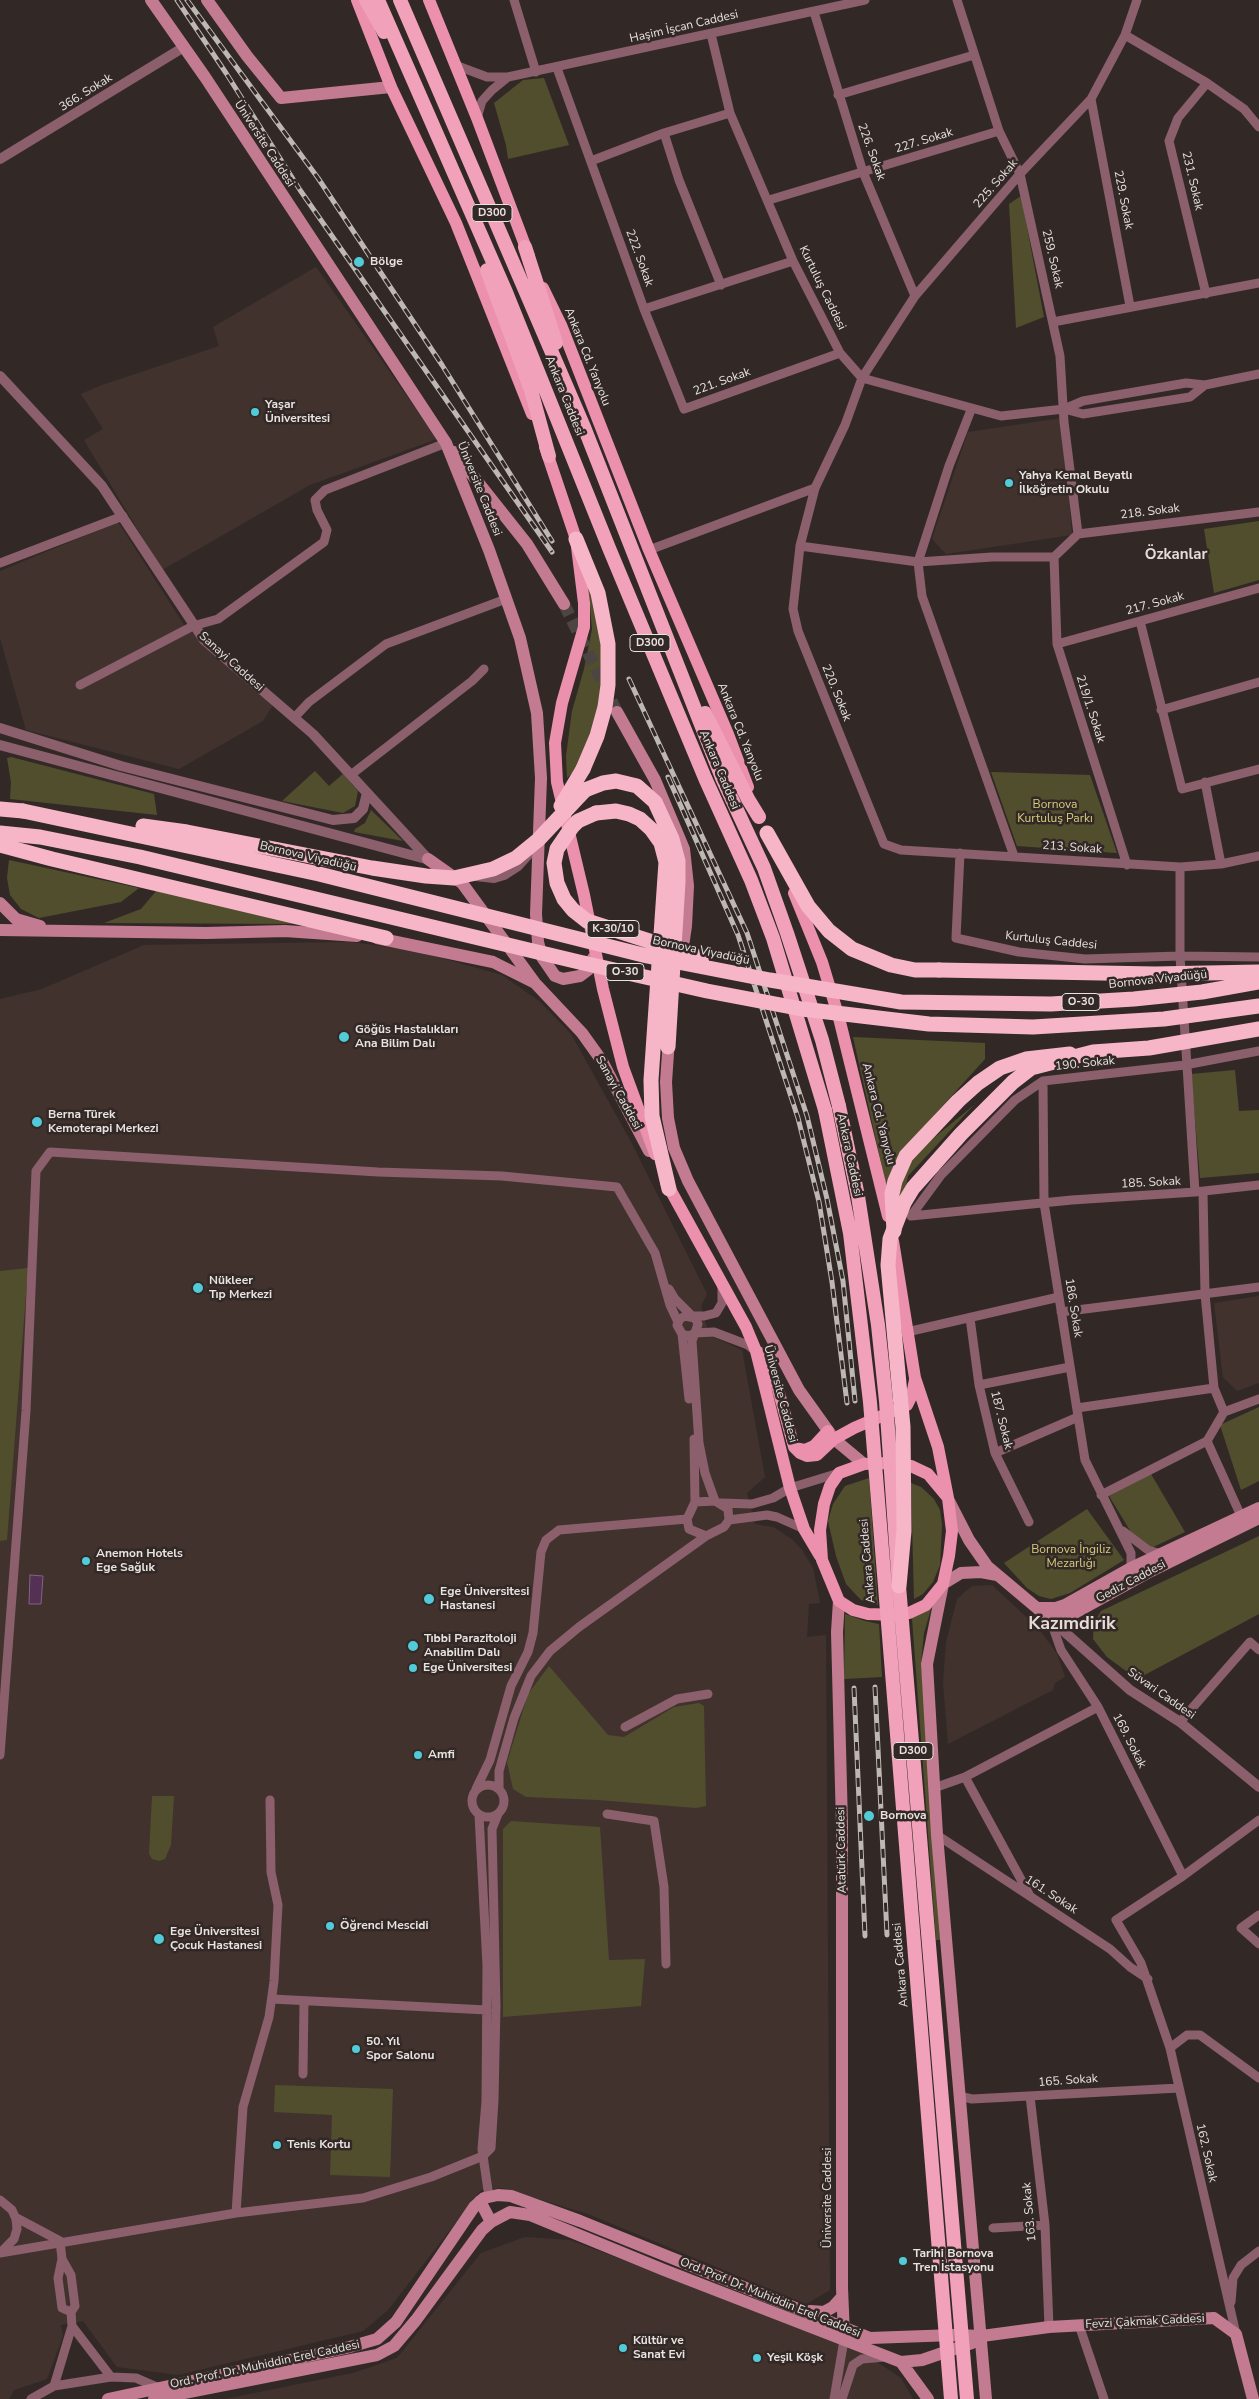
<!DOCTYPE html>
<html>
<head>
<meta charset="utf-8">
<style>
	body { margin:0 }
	canvas { display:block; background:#322926 }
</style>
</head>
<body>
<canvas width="1259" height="2399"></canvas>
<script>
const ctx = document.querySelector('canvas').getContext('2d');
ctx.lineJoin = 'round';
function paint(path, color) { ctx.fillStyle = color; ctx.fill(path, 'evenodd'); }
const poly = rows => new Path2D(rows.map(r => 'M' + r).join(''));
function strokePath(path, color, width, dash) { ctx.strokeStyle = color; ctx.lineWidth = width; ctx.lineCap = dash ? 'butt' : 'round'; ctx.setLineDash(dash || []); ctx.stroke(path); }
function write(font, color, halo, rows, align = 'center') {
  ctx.font = font + ' "Nunito Sans",sans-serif'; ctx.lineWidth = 5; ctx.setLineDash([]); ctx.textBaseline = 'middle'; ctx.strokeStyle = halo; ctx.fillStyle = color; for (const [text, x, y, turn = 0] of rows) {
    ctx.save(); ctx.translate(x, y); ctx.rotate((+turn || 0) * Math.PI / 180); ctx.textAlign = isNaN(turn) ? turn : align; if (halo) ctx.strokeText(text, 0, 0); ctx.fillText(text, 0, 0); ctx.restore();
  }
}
paint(poly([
	[316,267,437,439,310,485,162,570,84,440,103,429,81,394,102,385,219,346,213,327],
	[1062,418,1072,535,946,554,932,539,968,432],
	[118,522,184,625,273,705,263,721,179,769,26,730,0,638,0,571],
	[351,942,416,951,502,975,539,1001,571,1034,631,1142,707,1294,701,1306,709,1335,742,1350,765,1477,747,1493,755,1524,773,1527,793,1540,802,1550,813,1568,820,1603,809,1604,807,1637,826,1635,830,2290,806,2304,588,2214,502,2188,481,2190,388,2310,363,2331,178,2375,117,2367,83,2321,61,2325,63,2336,47,2379,14,2390,9,2399,0,2399,0,999,42,989,144,945],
	[1259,1296,1259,1383,1237,1391,1223,1377,1214,1303],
	[992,1585,1039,1629,1057,1654,1065,1677,1055,1683,1053,1690,948,1744,943,1682,946,1642,957,1599,972,1586],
	[525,2237,570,2240,859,2350,901,2378,913,2399,225,2399,353,2373,397,2358,481,2253]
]), '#41322e');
paint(poly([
	[544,78,569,145,508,159,506,145,494,103,523,80],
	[1021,196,1044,317,1016,328,1009,204],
	[1259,521,1259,580,1214,593,1204,529],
	[587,574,596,600,606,685,585,761,567,778,566,756,572,711,584,669,592,629],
	[11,757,154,794,157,815,10,799,11,782,7,758],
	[315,771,329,786,343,774,358,791,355,806,343,813,282,801],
	[991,772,1090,775,1117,853,1017,846],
	[371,810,403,841,354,832,355,829,365,823],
	[9,860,139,888,121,902,39,918,21,909,10,895,7,878],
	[157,890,298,924,104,923,141,909],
	[853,1037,985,1043,985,1059,899,1154,886,1185],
	[1235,1070,1239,1111,1259,1110,1259,1173,1200,1178,1191,1074],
	[974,1105,908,1176,904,1195,897,1204,908,1159],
	[28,1268,7,1540,0,1541,0,1271],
	[1259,1407,1259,1481,1241,1490,1220,1425],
	[1151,1474,1185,1532,1151,1548,1131,1532,1109,1496],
	[869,1478,878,1605,861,1600,846,1584,836,1556,828,1521,833,1504,845,1486],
	[911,1483,921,1487,934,1499,940,1510,942,1525,940,1565,933,1582,923,1594,914,1599],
	[1087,1509,1124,1560,1070,1593,1051,1599,1039,1596,1027,1588,1004,1563],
	[1259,1536,1259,1614,1137,1679,1107,1657,1093,1639,1094,1623,1101,1611],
	[931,1609,924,1633,921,1662,941,1940,936,1940,912,1618],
	[845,1614,865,1621,879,1624,882,1677,844,1679],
	[549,1666,608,1735,624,1737,674,1707,699,1703,704,1706,706,1806,696,1808,598,1800,526,1797,513,1789,507,1762,528,1694],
	[152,1796,174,1796,171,1845,165,1859,159,1861,152,1859,149,1854],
	[511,1821,600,1827,609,1960,645,1959,641,2006,503,2017,503,1829],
	[275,2085,393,2089,390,2177,330,2175,332,2115,274,2112]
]), '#514e2e');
const water = poly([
	[30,1575,43,1576,41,1604,29,1604,30,1575]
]);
paint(water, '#533054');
strokePath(water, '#80657e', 1);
strokePath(poly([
	[564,604,617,712]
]), '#4d4542', 12, [12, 6]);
strokePath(poly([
	[514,0,536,72],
	[957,0,999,131,1020,174,1060,356,1064,422,1078,534],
	[1137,0,1125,35,1091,99,1020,174,915,296,862,378,845,425,815,488,800,546,793,609,798,631,884,844,901,850,1180,867,1221,864,1259,856],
	[814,12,863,172,915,296],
	[711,34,730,113,793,261,840,353,862,378],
	[1125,35,1207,83,1244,109,1259,127],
	[455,65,487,77,508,77,865,0],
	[557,68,644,309,793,261],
	[838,95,974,55],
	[1091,99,1130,306],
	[477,118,482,101,492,90,508,77],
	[664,133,679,180,721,285],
	[591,161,664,133,730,113],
	[769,200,999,131],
	[1206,294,1169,141,1178,118,1207,83],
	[644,309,684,409,840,353],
	[1053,322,1259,283],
	[862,378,1001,416,1064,409,1083,401,1186,383,1205,385,1259,374],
	[1064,409,1083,414,1190,397,1205,385],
	[971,410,949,466,918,562,922,596,1014,856],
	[800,546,918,562,992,557,1054,557],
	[649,550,815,488],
	[1054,557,1057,644,1127,865],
	[1054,557,1078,534,1259,512],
	[0,563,123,516],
	[1140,621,1182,789,1259,769],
	[1057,644,1259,588],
	[80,685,193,626,218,619,324,542,327,530,317,510,315,500,325,490,446,443],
	[1161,710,1259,682],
	[294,718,309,702,386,644,506,599],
	[352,774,472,681,484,669],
	[1205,782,1221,864],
	[960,853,956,938,1019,952,1085,959,1180,956,1259,957],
	[1180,867,1180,956,1195,1192],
	[1043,1081,1044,1203,1085,1460,1131,1553,1131,1568],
	[1203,1192,1205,1294,1214,1388,1224,1412],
	[911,1216,941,1175,1015,1100,1043,1081,1185,1065,1259,1051],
	[911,1216,1072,1200,1195,1192,1259,1185],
	[669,1289,675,1299,692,1316,704,1316,716,1313,722,1303,722,1285],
	[1061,1312,1259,1287],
	[970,1318,979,1385,995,1453,1029,1522],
	[907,1332,1059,1297],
	[682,1334,689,1336,695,1333,698,1324,695,1318,685,1316,680,1319,677,1325,682,1334,689,1399],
	[979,1385,1070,1367],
	[1077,1408,1214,1388],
	[694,1439,695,1502],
	[1207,1441,1241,1516],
	[995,1453,1078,1417],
	[1101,1495,1207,1441,1224,1412,1259,1399],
	[715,1501,705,1473,699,1443,692,1341,695,1333,714,1332,748,1345,754,1350],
	[721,1503,752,1504,773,1498,790,1488,839,1473],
	[729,1520,728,1509,715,1501,695,1502,687,1519,689,1529,706,1536,724,1527,729,1520,767,1515,777,1517,804,1529],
	[1123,1531,1148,1550,1161,1554],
	[1050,1619,1061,1650,1098,1707,1183,1876],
	[1180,1722,1250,1642,1259,1650],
	[625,1727,677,1699,708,1694],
	[0,1755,26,1411,36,1171,50,1152,378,1172,502,1176,617,1187,655,1253,670,1305,678,1322],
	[965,1777,1030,1896],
	'472 1801a16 16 0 1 1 32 0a16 16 0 1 1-32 0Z',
	[499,1788,499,1771,514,1718,531,1676,550,1651,579,1627,706,1536],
	[934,1788,965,1777,1098,1707],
	[476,1789,490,1760,511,1686,528,1652,533,1633,541,1552,546,1540,559,1530,687,1519],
	[607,1814,654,1821,664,1887,666,1964],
	[479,1815,487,1966,486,2101,482,2149,489,2197],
	[937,1835,1110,1949,1130,1967,1148,1979],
	[1259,1915,1241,1928,1259,1944],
	[272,1999,487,2010],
	[1170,2048,1187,2035,1200,2035,1259,2078],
	[303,2074,304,2001],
	[959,2096,972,2099,1179,2088],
	[1030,2096,1045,2225,1049,2327],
	[0,2200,12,2210,16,2219,17,2229,14,2239,2,2251],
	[236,2213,243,2107,269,2017,274,1981,278,1905,271,1872,270,1800],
	[15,2217,60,2241],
	[993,2228,1045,2225],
	[60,2241,62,2259,58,2278,62,2308,71,2312],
	[0,2253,236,2213,363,2198,431,2177,483,2156,491,2148,494,2100,496,2006,492,1829,498,1814],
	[1231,2302,1233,2278,1241,2265,1259,2251],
	[1079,2325,1104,2399],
	[72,2326,111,2377],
	[1236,2334,1170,2048,1141,1963,1116,1920,1183,1876,1259,1820],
	[54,2386,72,2326,71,2312,75,2306,71,2275,62,2259],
	[31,2399,54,2386,111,2377,136,2378,159,2388],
	[834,2399,844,2340],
	[842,2399,853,2365,862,2359,885,2357]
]), '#8b5f6c', 9);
strokePath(poly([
	[0,159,184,47],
	[0,376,102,486,204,640,313,734,428,859],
	[0,728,121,766,333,820,354,818,363,809,367,793],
	[0,745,426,859],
	[476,876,494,878,504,875,518,866,528,855],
	[1050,1619,1130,1690,1180,1722,1259,1787]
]), '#8b5f6c', 10);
strokePath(poly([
	[151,0,205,77,446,443,489,550,520,638,537,713,541,778,536,914,538,942,542,957,555,976,563,979,580,976,588,970,593,958],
	[207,0,247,56,281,98,391,87],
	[454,452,527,544,564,604],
	[617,712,655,780,684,849,688,886,686,926,681,960],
	[428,859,462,883,535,983,582,1033,602,1061,649,1151],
	[0,903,16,919,40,926],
	[0,930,206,933,285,931,357,936],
	[377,938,493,962,535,983],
	[669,1039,666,1082,668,1118,674,1148,688,1181,799,1390,834,1439,864,1464],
	[949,1501,969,1540,987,1566,1050,1619,1057,1620,1071,1615,1151,1571,1259,1518],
	[839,1601,837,1632,842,1825,842,2288,844,2335],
	[1037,1608,1056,1608,1065,1605,1131,1568,1259,1508],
	[480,2201,491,2222],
	[810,2311,824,2312,833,2307,842,2297],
	[901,2362,928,2399],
	[108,2399,346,2348,377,2339,396,2322,474,2207,484,2198,498,2195,511,2196,580,2221,870,2338,954,2335,982,2336,1049,2327,1214,2318,1236,2334,1253,2399],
	[154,2399,377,2355,394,2346,416,2320,482,2230,491,2222,510,2212,530,2215,664,2270,901,2362,922,2360,972,2343],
	[986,2399,937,1835,927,1664,943,1584,961,1573,981,1572,997,1575]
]), '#c27b91', 12);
strokePath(poly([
	[357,0,391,87,456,223,532,414],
	[429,0,477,118,529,256],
	[543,288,561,325,649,550,728,734,748,787],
	[545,447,576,539,584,603,584,627,562,703,555,743,557,782,584,895,603,989,623,1067,655,1154],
	[794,893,822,962,839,1018,888,1216],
	[666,1182,746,1327,756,1351,790,1488,804,1529,820,1556],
	[893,1241,915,1378,938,1447,948,1498,952,1531,949,1556,943,1584,926,1605,909,1613,896,1615,868,1614,853,1610,839,1601,822,1560,820,1530,824,1504,830,1486,839,1473,864,1464,887,1463,911,1466,928,1474,948,1498],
	[758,1352,765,1360,776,1382,794,1447,800,1453,807,1456,817,1455,834,1439,854,1428,907,1405,912,1395,915,1380],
	[796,1448,805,1450,814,1446,828,1431]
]), '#eb90ad', 12);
strokePath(poly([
	[366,0,384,32],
	[378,0,506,292,609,548,705,778,751,880,773,938,825,1110],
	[400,0,584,427,722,778,764,868,787,933,822,1040,839,1106],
	[525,247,556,343],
	[487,270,531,390,549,456],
	[705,713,748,799,759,817]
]), '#f1a2ba', 14);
strokePath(poly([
	[576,539,598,593,608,644,608,685,605,707,597,736,583,769],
	[585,790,603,783,616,781,637,786,655,802,672,839,678,861,678,882,668,1047],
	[0,809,23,811],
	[596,813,616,811,629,814,640,819,651,829,661,843,666,862,651,1080,652,1116,669,1189],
	[767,833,808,906,829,931,852,949,891,965,915,970,939,970],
	[0,845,52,859,386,938],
	[894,1231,892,1194,895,1181,906,1156,958,1101,978,1083,1000,1068,1026,1059,1070,1054]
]), '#f7b5c8', 15);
const rail = poly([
	[177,0,226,73,300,190,552,552],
	[187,0,318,178,442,365,552,541],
	[629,679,747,933,807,1116,827,1199,843,1281,855,1401],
	[668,777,738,935,798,1118,819,1202,832,1282,847,1403],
	[875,1687,887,1935],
	[854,1688,865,1936]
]);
strokePath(rail, '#beb8b5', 5);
strokePath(rail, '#322926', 3, [9]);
strokePath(poly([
	[839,1106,858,1196,878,1325,886,1401,899,1586,967,2399],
	[825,1110,850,1233,870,1402,951,2399]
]), '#f1a2ba', 14);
strokePath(poly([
	[561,806,583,769],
	[23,811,319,874,647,956,770,980,901,1002,1051,1004,1134,999,1202,992,1259,982],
	[596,813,578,821,572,827,557,849,554,863,557,883,564,899,573,910,587,921,702,958],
	[143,826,187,832,372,868,426,876,454,878,493,869,516,858,538,840,585,790],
	[0,833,40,837,140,857,579,962,707,991,802,1009,929,1024,1033,1027,1164,1019,1259,1006],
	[939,970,1155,974,1259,972],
	[899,1586,904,1531,903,1427,888,1265,890,1239,904,1203,913,1188,961,1134,1013,1082,1031,1068,1093,1052,1149,1048,1259,1029]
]), '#f7b5c8', 15);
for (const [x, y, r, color] of [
	[359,262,6,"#52cbd8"],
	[255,412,5,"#52cbd8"],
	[1009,483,5,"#52cbd8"],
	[344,1037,6,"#52cbd8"],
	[37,1122,6,"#52cbd8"],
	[198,1288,6,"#52cbd8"],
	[86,1561,5,"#52cbd8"],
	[429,1599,6,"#52cbd8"],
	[413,1646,6,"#52cbd8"],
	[413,1668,5,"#52cbd8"],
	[418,1755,5,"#52cbd8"],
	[869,1816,6,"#52cbd8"],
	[330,1926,5,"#52cbd8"],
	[159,1939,6,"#52cbd8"],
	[356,2049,5,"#52cbd8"],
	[277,2145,5,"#52cbd8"],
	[903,2261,5,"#52cbd8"],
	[623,2348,5,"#52cbd8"],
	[757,2358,5,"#52cbd8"]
]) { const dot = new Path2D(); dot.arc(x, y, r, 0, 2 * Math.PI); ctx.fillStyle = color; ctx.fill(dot); strokePath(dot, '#322926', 2); }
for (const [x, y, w] of [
	[492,213,40],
	[650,643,40],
	[613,929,52],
	[625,972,38],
	[1081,1002,38],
	[913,1751,40]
]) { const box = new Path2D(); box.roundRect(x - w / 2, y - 8.5, w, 17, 4); ctx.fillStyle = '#322926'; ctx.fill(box); strokePath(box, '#e8e2e0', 1); }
write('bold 11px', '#e8e2e0', null, [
	["D300",492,213],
	["D300",650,643],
	["K-30/10",613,929],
	["O-30",625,972],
	["O-30",1081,1002],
	["D300",913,1751]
]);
write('12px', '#e8e2e0', '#322926', [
	["Haşim İşcan Caddesi",684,27,-13],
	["366. Sokak",86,93,-32],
	["227. Sokak",924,141,-17],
	["Üniversite Caddesi",264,144,57],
	["226. Sokak",871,152,70],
	["231. Sokak",1192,181,77],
	["225. Sokak",996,184,-49],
	["229. Sokak",1123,200,79],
	["222. Sokak",639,258,70],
	["259. Sokak",1052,259,77],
	["Kurtuluş Caddesi",822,288,64],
	["Ankara Cd. Yanyolu",587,357,68],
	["221. Sokak",722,382,-20],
	["Ankara Caddesi",564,396,68],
	["Üniversite Caddesi",479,489,68],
	["218. Sokak",1150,512,-7],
	["217. Sokak",1155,604,-15],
	["Sanayi Caddesi",231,662,42],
	["220. Sokak",836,693,68],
	["219/1. Sokak",1090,709,72],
	["Ankara Cd. Yanyolu",740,732,68],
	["Ankara Caddesi",719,770,67],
	["213. Sokak",1072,848,4],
	["Bornova Viyadüğü",308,857,13],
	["Kurtuluş Caddesi",1051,941,6],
	["Bornova Viyadüğü",701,951,12],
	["Bornova Viyadüğü",1158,980,-6],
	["190. Sokak",1085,1064,-6],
	["Sanayi Caddesi",618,1093,61],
	["Ankara Cd. Yanyolu",878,1114,76],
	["Ankara Caddesi",849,1155,78],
	["185. Sokak",1151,1183,-3],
	["186. Sokak",1073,1308,81],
	["Üniversite Caddesi",780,1394,75],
	["187. Sokak",1001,1420,76],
	["Ankara Caddesi",868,1561,-95],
	["Gediz Caddesi",1131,1582,-28],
	["Süvari Caddesi",1161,1694,35],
	["169. Sokak",1129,1741,63],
	["Atatürk Caddesi",842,1850,-91],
	["161. Sokak",1051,1895,33],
	["Ankara Caddesi",901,1965,-95],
	["165. Sokak",1068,2081,-4],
	["162. Sokak",1206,2153,77],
	["Üniversite Caddesi",828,2198,-90],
	["163. Sokak",1030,2212,-95],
	["Ord. Prof. Dr. Muhiddin Erel Caddesi",770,2298,22],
	["Fevzi Çakmak Caddesi",1145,2322,-3],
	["Ord. Prof. Dr. Muhiddin Erel Caddesi",265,2365,-12]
]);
write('bold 12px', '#e8e2e0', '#322926', [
	["Bölge",370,262],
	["Yaşar",265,405],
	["Üniversitesi",265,419],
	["Yahya Kemal Beyatlı",1019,476],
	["İlköğretin Okulu",1019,490],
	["Göğüs Hastalıkları",355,1030],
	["Ana Bilim Dalı",355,1044],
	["Berna Türek",48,1115],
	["Kemoterapi Merkezi",48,1129],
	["Nükleer",209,1281],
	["Tıp Merkezi",209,1295],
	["Anemon Hotels",96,1554],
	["Ege Sağlık",96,1568],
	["Ege Üniversitesi",440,1592],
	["Hastanesi",440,1606],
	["Tıbbi Parazitoloji",424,1639],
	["Anabilim Dalı",424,1653],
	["Ege Üniversitesi",423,1668],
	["Amfi",428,1755],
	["Bornova",880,1816],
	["Öğrenci Mescidi",340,1926],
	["Ege Üniversitesi",170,1932],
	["Çocuk Hastanesi",170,1946],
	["50. Yıl",366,2042],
	["Spor Salonu",366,2056],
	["Tenis Kortu",287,2145],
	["Tarihi Bornova",913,2254],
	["Tren İstasyonu",913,2268],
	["Kültür ve",633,2341],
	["Sanat Evi",633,2355],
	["Yeşil Köşk",767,2358]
], 'left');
write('12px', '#d7cd7a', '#322926', [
	["Bornova",1055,805],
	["Kurtuluş Parkı",1055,819],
	["Bornova İngiliz",1071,1550],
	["Mezarlığı",1071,1564]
]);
write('bold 15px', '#e8dbd8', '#322926', [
	["Özkanlar",1176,555]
]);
write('bold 18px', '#e8dbd8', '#322926', [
	["Kazımdirik",1072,1625]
]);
</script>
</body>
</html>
